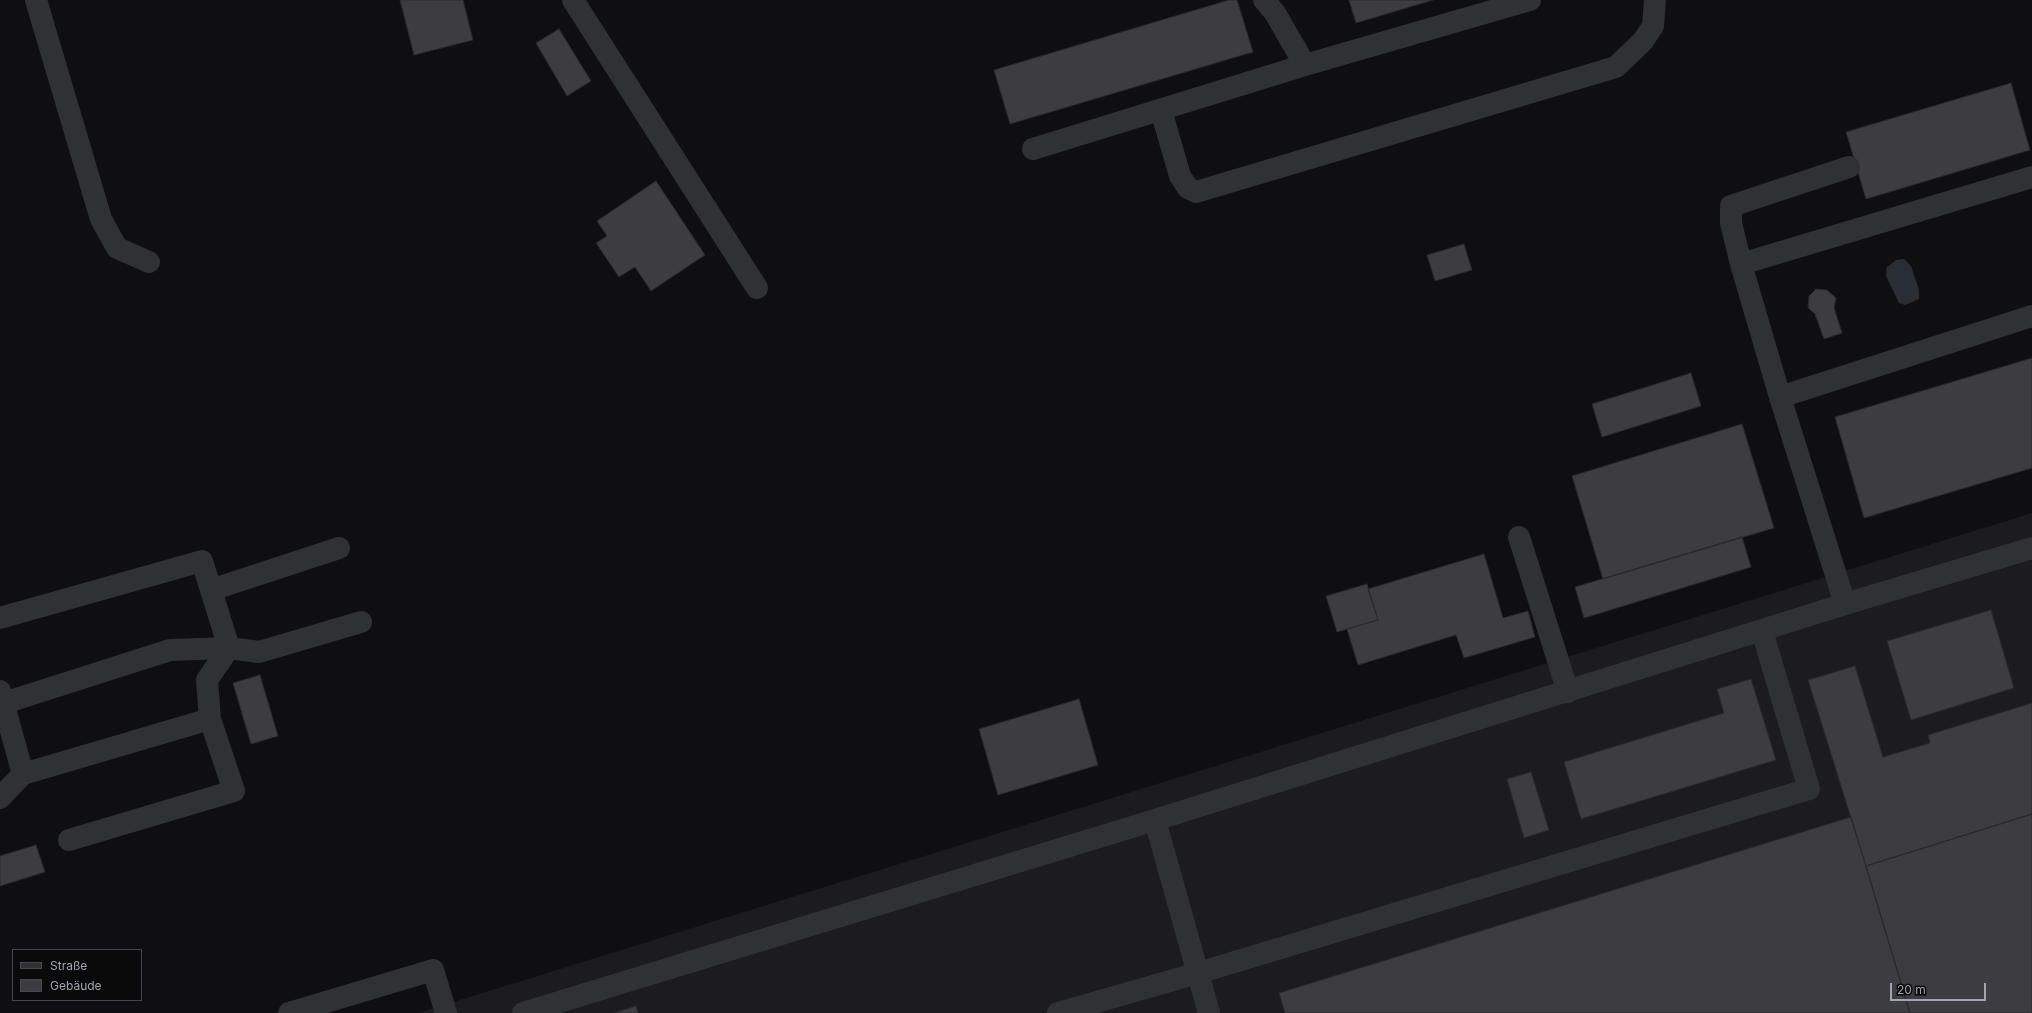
<!DOCTYPE html>
<html>
<head>
<meta charset="utf-8">
<style>
	body { margin:0 }
	#map { position:relative; width:2032px; height:1013px; overflow:hidden; background:#0f0f11; font-family:Inter,sans-serif }
	canvas { display:block }
	.legend { position:absolute; left:12px; top:949px; width:130px; height:52px; box-sizing:border-box; background:#0a0a0b; border:1px solid #46484d; margin:0; padding:5px 7px; list-style:none; font-size:12px; color:#a1a4b1 }
	.legend li { display:flex; align-items:center; gap:8px; height:20px }
	.legend b { width:20px; border:1px solid #46484d }
	.scale { position:absolute; left:1890px; top:983px; width:96px; height:18px; box-sizing:border-box; border:2px solid #a1a4b1; border-top:0; padding-left:5px; font-size:12px; line-height:14px; white-space:nowrap; color:#a1a4b1; -webkit-text-stroke:3px #0a0a0b; paint-order:stroke }
</style>
</head>
<body>
<div id="map">
<canvas width="2032" height="1013"></canvas>
<ul class="legend">
<li><b style="height:5px;background:#303135"></b>Straße</li>
<li><b style="height:11px;background:#3c3c41"></b>Gebäude</li>
</ul>
<div class="scale">20 m</div>
</div>
<script>
const ctx = document.querySelector('canvas').getContext('2d');
ctx.lineJoin = 'round';
function paint(path, color) { ctx.fillStyle = color; ctx.fill(path, 'evenodd'); }
const poly = rows => new Path2D(rows.map(r => 'M' + r).join(''));
function strokePath(path, color, width, dash) { ctx.strokeStyle = color; ctx.lineWidth = width; ctx.lineCap = dash ? 'butt' : 'round'; ctx.setLineDash(dash || []); ctx.stroke(path); }
paint(poly([
	[2032,513,2032,1013,418,1013]
]), '#1c1b1d');
paint(poly([
	[1904,259,1911,266,1919,290,1919,299,1905,305,1899,303,1886,276,1887,267,1896,260]
]), '#292e35');
const building = poly([
	[400,0,463,0,473,40,414,55,400,0],
	[1229,0,1237,0,1253,52,1010,124,994,70,1229,0],
	[1349,0,1433,0,1356,23,1349,0],
	[559,29,591,81,567,96,536,43,559,29],
	[2011,83,2030,150,1866,199,1846,132,2011,83],
	[656,181,705,255,651,291,635,267,619,277,596,243,607,236,597,221,656,181],
	[1464,244,1472,270,1435,281,1427,255,1464,244],
	[1816,289,1827,290,1836,298,1834,308,1842,333,1824,339,1815,314,1808,308,1809,296,1816,289],
	[2032,358,2032,468,1864,518,1835,417,2032,358],
	[1691,373,1701,406,1602,437,1592,404,1691,373],
	[1742,424,1774,528,1603,579,1572,476,1742,424],
	[1742,537,1751,567,1584,618,1575,587,1742,537],
	[1484,554,1503,618,1528,611,1535,637,1464,658,1456,635,1358,665,1347,629,1378,620,1368,589,1484,554],
	[1367,584,1378,620,1337,632,1326,596,1367,584],
	[1991,610,2014,688,1911,720,1887,641,1991,610],
	[1855,666,1883,757,1930,743,1928,735,2032,703,2032,814,1866,866,1808,680,1855,666],
	[260,675,278,736,251,744,233,683,260,675],
	[1751,679,1776,760,1581,819,1564,762,1724,713,1717,689,1751,679],
	[1079,699,1098,765,998,795,979,729,1079,699],
	[1531,772,1549,830,1524,838,1507,779,1531,772],
	[2032,814,2032,1013,1910,1013,1866,866,2032,814],
	[1851,817,1910,1013,1285,1013,1279,993,1851,817],
	[36,845,45,872,0,886,0,856,36,845],
	[636,1006,638,1013,614,1013,636,1006]
]);
paint(building, '#3c3c41');
strokePath(building, '#2a292c', 1);
strokePath(poly([
	[36,0,101,219,117,248,149,262],
	[573,0,757,288],
	[1264,0,1275,13,1305,65],
	[1161,110,1180,176,1188,188,1196,192,1616,67,1643,41,1653,26,1655,0],
	[1033,149,1305,65,1530,0],
	[1741,264,1731,223,1731,206,1849,167],
	[1780,397,1741,264,2032,177],
	[1519,537,1568,692],
	[211,590,339,548],
	[1845,604,1780,397,2032,316],
	[0,618,202,561,229,648,259,652,361,622],
	[0,691,23,774,0,798],
	[4,703,170,650,229,648,207,680,210,719,23,774],
	[1155,820,1209,1013],
	[69,840,234,791,210,719],
	[289,1013,433,970,446,1013],
	[523,1013,1155,820,1845,604,2032,548],
	[1058,1013,1198,973,1809,789,1762,631]
]), '#303135', 22);
</script>
</body>
</html>
